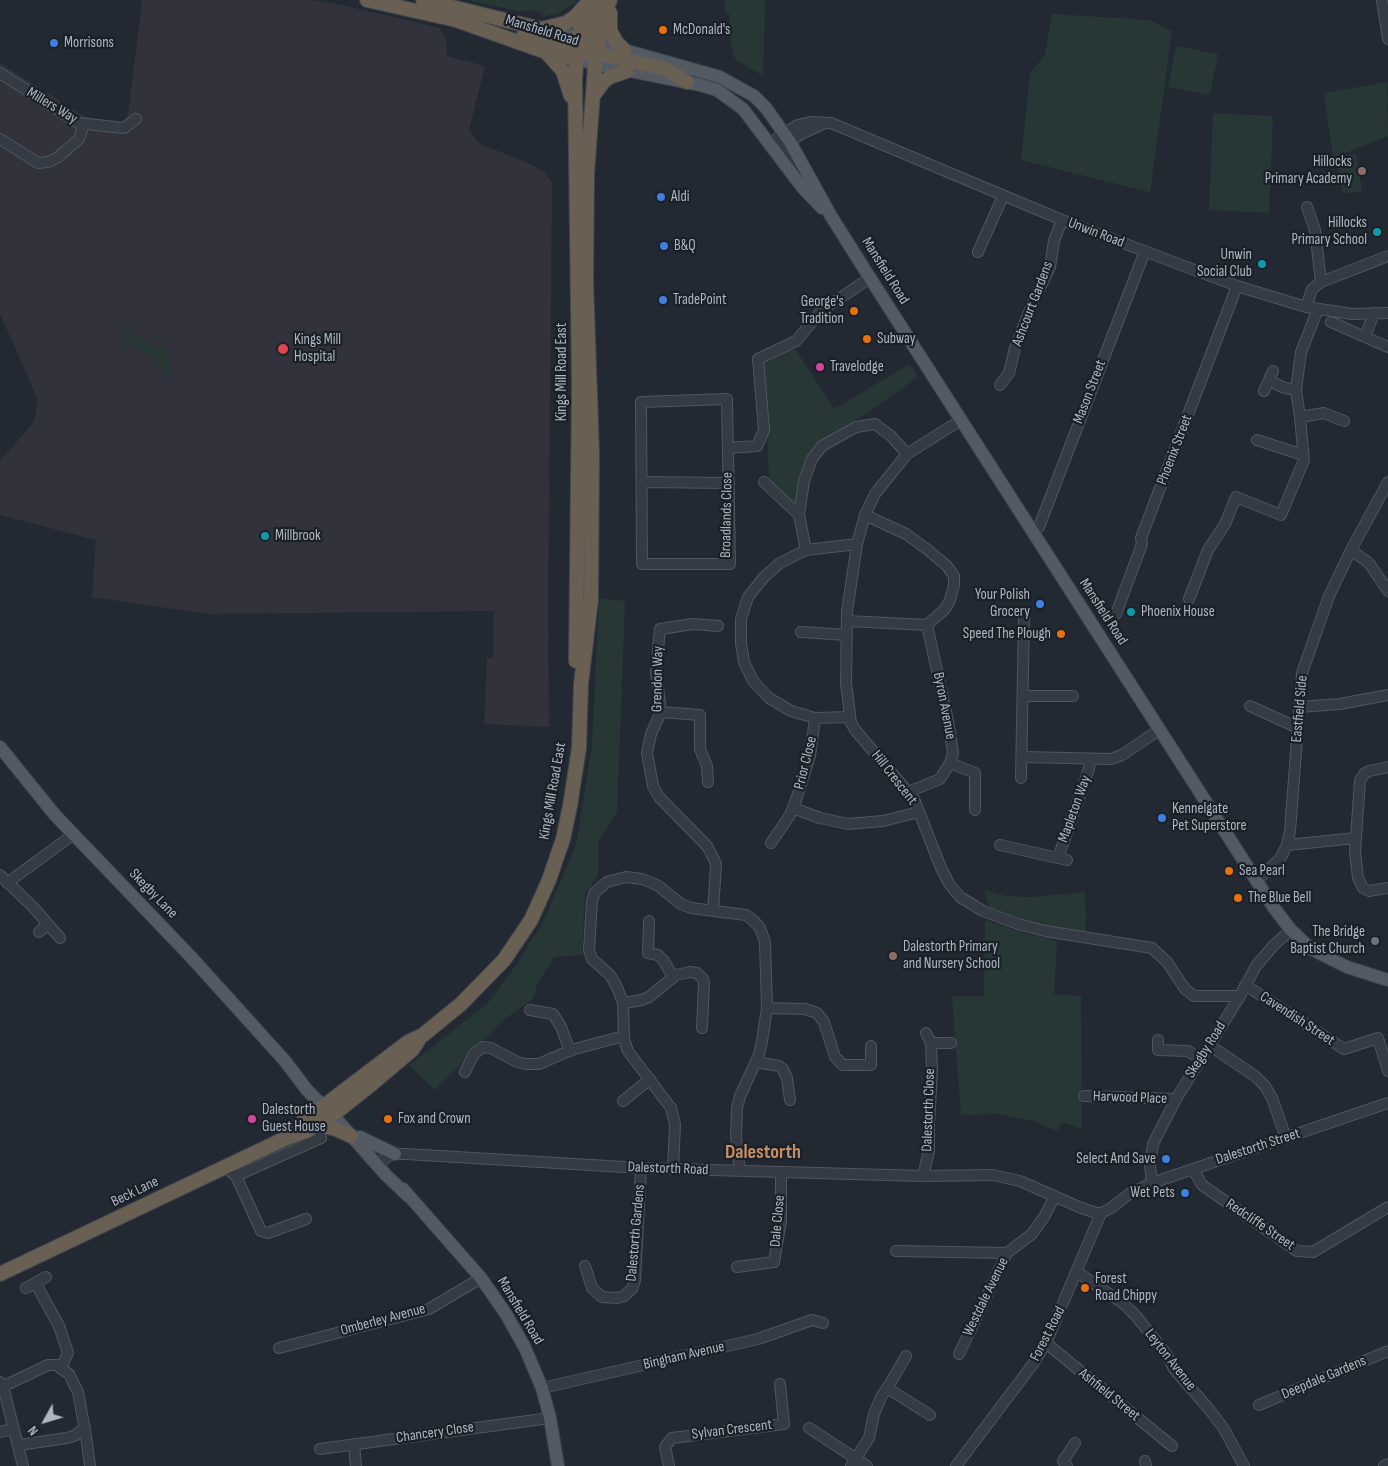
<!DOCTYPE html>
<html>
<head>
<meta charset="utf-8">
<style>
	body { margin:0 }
	#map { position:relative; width:1388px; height:1466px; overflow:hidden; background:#222933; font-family:"Sofia Sans Condensed",sans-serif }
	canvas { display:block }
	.north { position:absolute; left:20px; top:1396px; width:50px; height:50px; -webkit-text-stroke:4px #1a2028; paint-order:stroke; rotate:231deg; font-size:14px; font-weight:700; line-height:20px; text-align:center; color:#afb6c1 }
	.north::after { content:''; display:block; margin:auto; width:18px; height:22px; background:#afb6c1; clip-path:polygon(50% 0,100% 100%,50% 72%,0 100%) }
</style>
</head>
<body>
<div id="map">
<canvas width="1388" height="1466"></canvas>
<div class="north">N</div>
</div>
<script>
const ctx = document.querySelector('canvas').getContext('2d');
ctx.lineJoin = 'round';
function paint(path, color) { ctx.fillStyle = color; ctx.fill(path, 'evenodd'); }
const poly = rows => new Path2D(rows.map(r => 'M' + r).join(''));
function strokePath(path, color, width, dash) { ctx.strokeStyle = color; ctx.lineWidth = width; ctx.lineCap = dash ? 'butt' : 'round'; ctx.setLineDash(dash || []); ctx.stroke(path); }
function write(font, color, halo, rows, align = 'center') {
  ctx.font = font + ' "Sofia Sans Condensed",sans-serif'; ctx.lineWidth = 4.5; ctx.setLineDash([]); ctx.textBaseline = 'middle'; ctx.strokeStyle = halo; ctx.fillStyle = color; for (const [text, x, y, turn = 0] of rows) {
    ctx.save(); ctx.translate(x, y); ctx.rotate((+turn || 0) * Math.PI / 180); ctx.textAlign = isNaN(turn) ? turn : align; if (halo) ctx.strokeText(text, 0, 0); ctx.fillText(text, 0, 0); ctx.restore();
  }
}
paint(poly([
	[142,0,309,0,338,4,440,28,446,39,447,56,485,66,469,130,480,144,526,162,543,171,552,183,548,609,549,727,484,724,487,658,493,658,494,611,208,614,92,597,96,540,0,515,0,461,33,423,36,412,37,399,31,384,0,314,0,63,84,116,120,124,128,116]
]), '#32323c');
paint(poly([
	[468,0,577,0,575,3,557,14,549,15,544,17,539,12,530,10,521,12],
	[725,0,765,0,763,76,735,59,730,39,729,13,725,12],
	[1052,14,1149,20,1172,31,1150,192,1021,160,1030,73,1045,55],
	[1176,46,1218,54,1210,95,1168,87],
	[1387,82,1388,136,1338,156,1356,154,1362,191,1343,194,1336,157,1333,158,1324,93],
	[1213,113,1273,116,1269,213,1209,210],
	[125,320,130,324,127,328,158,350,161,345,166,348,173,376,170,378,163,373,166,369,130,343,126,349,122,346,122,324],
	[791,350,796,350,834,409,910,364,918,377,868,413,843,427,826,439,805,465,800,477,796,504,792,505,769,483,765,382,765,363],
	[599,598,625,601,617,812,598,843,598,875,585,894,582,955,554,957,537,985,533,999,502,1021,435,1090,409,1065,488,1003,516,965,544,920,576,845,592,746],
	[984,890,1006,896,1032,897,1085,892,1086,933,1035,923,989,907],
	[985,920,1024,933,1057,941,1054,994,1081,996,1082,1129,1062,1122,1057,1131,1036,1122,999,1114,961,1115,952,996,984,996]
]), '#273736');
const minor = poly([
	[1382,0,1388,39],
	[0,73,78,123,124,128,136,119],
	[784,133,781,142,793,161,805,185],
	[0,139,38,163,48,162,57,158,79,139,84,124],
	[770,144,784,133,798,125,811,122,831,123,1062,220,1237,286,1306,307,1352,314,1388,313],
	[784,146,801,134,823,124],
	[1307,207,1315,230,1321,282],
	[978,252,1003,196],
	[1306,307,1312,289,1321,282,1388,256],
	[1331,322,1388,347],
	[1365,337,1374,313],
	[1269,381,1285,388,1296,390],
	[1000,385,1009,373,1015,348,1034,300,1050,267,1054,241,1062,220],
	[1264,391,1273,371],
	[727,399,730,564,642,564,641,402,727,399],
	[1300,417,1324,413,1344,421],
	[961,420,907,454,875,494,865,515,857,544,847,612,846,683,851,723,856,731,914,799,941,868,950,885,960,897,983,911,1018,924,1045,931,1152,948,1167,962,1185,989,1194,996,1240,996],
	[1257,440,1303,455],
	[728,448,757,446,764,430,758,359,796,341,822,310,870,278],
	[642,482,729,483],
	[764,482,799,515],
	[1034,533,1039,527,1145,251],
	[806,550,799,515,804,481,812,459,822,446,856,427,875,424,891,436,907,454],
	[1351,550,1369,563,1388,591],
	[1189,599,1208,550,1225,524,1236,497,1281,515,1304,460,1300,417,1296,390,1301,352,1318,309],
	[1116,614,1142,544,1141,538,1237,286],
	[847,621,927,625,945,609,950,600,954,585,954,576,947,566,928,550,906,534,865,515],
	[801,632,847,635],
	[1023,696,1073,696],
	[1250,706,1298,728],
	[1299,707,1340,704,1388,695],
	[661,712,700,715,700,749,707,766,708,782],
	[849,717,815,718,791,711,769,698,753,681,744,662,741,643,741,619,748,597,764,577,780,563,806,550,857,544],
	[1022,757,1111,759,1122,755,1159,730],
	[950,763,975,773,975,810],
	[1388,767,1369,771,1364,774,1360,780,1355,852,1358,878,1363,888,1369,891,1388,888],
	[1021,778,1024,617],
	[908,792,940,779,950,763,953,753,948,721,927,625],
	[793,808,820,818,848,824,883,821,919,812],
	[771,843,790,815,797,797,810,756,815,718],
	[1000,845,1067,860],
	[1287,845,1356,838],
	[1058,858,1089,769,1090,759],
	[0,875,33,907,60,938],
	[1256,881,1280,859,1287,845,1290,831,1302,673,1329,596,1351,550,1388,482],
	[7,883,74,834],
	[713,911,716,865,714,859,707,846,659,797,653,786,647,753,651,734,661,712,656,672,660,629,693,624,718,626],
	[649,921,648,953,658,955,664,961,673,977],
	[39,932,48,924],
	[1245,985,1344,1049,1378,1038,1388,1071],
	[623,1003,642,1000,649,997,676,975,690,972,697,973,703,979,704,983,702,1028],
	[767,1008,805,1009,817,1013,824,1022,835,1057,843,1065,871,1065,871,1046],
	[530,1010,553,1014,561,1027,570,1051],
	[1158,1040,1158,1050,1188,1051,1200,1059],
	[931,1043,951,1043],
	[1209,1045,1255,1076,1265,1086,1272,1098,1286,1138],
	[756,1062,779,1066,783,1069,787,1078,790,1100],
	[465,1072,474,1054,483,1047,491,1048,517,1062,526,1064,539,1064,571,1050,624,1036],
	[1084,1096,1176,1099],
	[623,1101,650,1079],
	[377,1165,387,1157,395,1154,406,1154,641,1168,923,1176,993,1175,1020,1181,1079,1207,1096,1213,1101,1213,1111,1208,1129,1194,1152,1183,1388,1103],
	[225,1167,236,1176,321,1138,318,1125],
	[673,1169,675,1124,671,1108,628,1051,624,1039,623,1003,617,987,610,975,592,959,589,950,592,901,595,892,607,882,626,877,642,879,657,885,681,904,691,908,746,915,754,921,760,928,765,942,767,1008,762,1041,759,1055,740,1096,737,1108,736,1137,740,1171],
	[1193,1169,1202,1185,1297,1251,1313,1252,1388,1207],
	[236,1176,261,1231,268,1233,306,1219],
	[923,1176,929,1151,929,1125,932,1070,931,1043,926,1033],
	[1152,1183,1150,1165,1153,1144,1176,1099,1240,996,1256,966,1274,945,1291,930],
	[896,1251,1007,1253],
	[585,1266,592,1288,602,1297,617,1298,624,1296,632,1289,635,1280,641,1168],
	[737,1267,774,1262,781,1221,781,1172],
	[1077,1272,1124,1304,1136,1316,1167,1355,1174,1369,1209,1409,1224,1429,1244,1466],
	[36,1284,59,1326,68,1353,61,1368],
	[26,1288,46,1277],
	[1046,1343,1172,1446],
	[279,1348,429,1309,481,1278],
	[959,1354,1007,1253,1032,1234,1044,1217,1055,1196],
	[0,1382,4,1390,23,1466],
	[2,1387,48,1365,56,1365,69,1374,78,1392,86,1436,90,1466],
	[542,1388,758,1339,812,1320,823,1323],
	[887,1388,930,1415],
	[1259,1405,1388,1351],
	[809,1428,867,1466],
	[0,1432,14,1429],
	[354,1444,356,1466],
	[19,1445,67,1438,76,1435,85,1427],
	[320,1449,550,1418],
	[1145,1461,1146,1466],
	[669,1466,665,1447,672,1438,784,1424,780,1384],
	[851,1466,869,1438,874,1414,881,1397,891,1382,906,1356],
	[956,1466,1033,1364,1046,1343,1101,1213],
	[1067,1466,1063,1461,1075,1443],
	[1384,1466,1388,1464]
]);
const major = poly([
	[541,29,578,37,720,77,754,96,766,108,790,142,831,216,870,278,1274,908,1291,930,1311,949,1347,967,1388,980],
	[576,59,595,64,700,85,717,90,743,109,802,187,822,208],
	[0,747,55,815,192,958,285,1061,307,1090,339,1122,386,1175,408,1196],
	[360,1137,395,1154],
	[403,1189,481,1278,506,1314,525,1348,542,1388,550,1418,558,1466]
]);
const highway = poly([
	[367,0,456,20,546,52,576,59],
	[423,0,541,29,566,23,575,17,584,7],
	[610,13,610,31,617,43,624,50],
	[524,34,577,48,585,53],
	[589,48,596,53,666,69,687,82],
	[547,53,563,71,571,96],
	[580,55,586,45,600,0],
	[593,96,604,81,610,77,627,71],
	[576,661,579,386,575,80,578,37,588,0],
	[318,1125,336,1129,351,1136],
	[284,1139,300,1124,408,1042,423,1035,461,1004,504,960,531,920,549,880,563,839,570,806,579,748,581,684,591,600,592,453,586,281,587,174,596,53,606,10,610,0],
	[0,1274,284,1139,307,1131,339,1110,373,1083,412,1050,418,1041]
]);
strokePath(minor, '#4f565f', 12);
strokePath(major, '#3e444e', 14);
strokePath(highway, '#3f464f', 16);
strokePath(minor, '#353b44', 10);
strokePath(major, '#535a64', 12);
strokePath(highway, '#696053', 14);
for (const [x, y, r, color] of [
	[663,30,5,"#e8710a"],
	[54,43,5,"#3f7fe0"],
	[1362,171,5,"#8d6e63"],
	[661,197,5,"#3f7fe0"],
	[1377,232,5,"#0f9aa8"],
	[664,246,5,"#3f7fe0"],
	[1262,264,5,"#0f9aa8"],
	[663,300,5,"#3f7fe0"],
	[854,311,5,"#e8710a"],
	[867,339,5,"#e8710a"],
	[283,349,6,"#e0444e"],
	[820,367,5,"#d1479c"],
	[265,536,5,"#0f9aa8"],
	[1040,604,5,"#3f7fe0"],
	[1131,612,5,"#0f9aa8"],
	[1061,634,5,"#e8710a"],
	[1162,818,5,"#3f7fe0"],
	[1229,871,5,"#e8710a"],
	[1238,898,5,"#e8710a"],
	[1375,941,5,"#6b7280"],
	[893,956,5,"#8d6e63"],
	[252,1119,5,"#d1479c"],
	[388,1119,5,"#e8710a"],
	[1166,1159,5,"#3f7fe0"],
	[1185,1193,5,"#3f7fe0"],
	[1085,1288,5,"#e8710a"]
]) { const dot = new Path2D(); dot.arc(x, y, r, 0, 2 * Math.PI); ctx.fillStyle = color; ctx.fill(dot); strokePath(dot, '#1a2028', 2); }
write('15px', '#afb6c1', '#1a2028', [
	["McDonald's",673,30],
	["Morrisons",64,43],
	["Hillocks",1352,162,"right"],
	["Primary Academy",1352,179,"right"],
	["Aldi",671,197],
	["Hillocks",1367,223,"right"],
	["Primary School",1367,240,"right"],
	["B&Q",674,246],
	["Unwin",1252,255,"right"],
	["Social Club",1252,272,"right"],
	["TradePoint",673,300],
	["George's",844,302,"right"],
	["Tradition",844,319,"right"],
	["Subway",877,339],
	["Kings Mill",294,340],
	["Hospital",294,357],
	["Travelodge",830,367],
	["Millbrook",275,536],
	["Your Polish",1030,595,"right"],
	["Grocery",1030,612,"right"],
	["Phoenix House",1141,612],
	["Speed The Plough",1051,634,"right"],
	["Kennelgate",1172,809],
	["Pet Superstore",1172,826],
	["Sea Pearl",1239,871],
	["The Blue Bell",1248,898],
	["The Bridge",1365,932,"right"],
	["Baptist Church",1365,949,"right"],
	["Dalestorth Primary",903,947],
	["and Nursery School",903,964],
	["Dalestorth",262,1110],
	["Guest House",262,1127],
	["Fox and Crown",398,1119],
	["Select And Save",1156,1159,"right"],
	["Wet Pets",1175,1193,"right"],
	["Forest",1095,1279],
	["Road Chippy",1095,1296]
], 'left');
write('15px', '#afb6c1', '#1a2028', [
	["Mansfield Road",542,31,17],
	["Millers Way",52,106,31],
	["Unwin Road",1096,233,21],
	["Mansfield Road",885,271,58],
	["Ashcourt Gardens",1033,304,-69],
	["Kings Mill Road East",562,372,-90],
	["Mason Street",1090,392,-69],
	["Phoenix Street",1175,450,-69],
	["Broadlands Close",727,515,-89],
	["Mansfield Road",1103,612,57],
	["Grendon Way",658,679,-89],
	["Byron Avenue",944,706,79],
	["Eastfield Side",1300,709,-85],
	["Prior Close",806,763,-76],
	["Hill Crescent",894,778,52],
	["Kings Mill Road East",553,791,-80],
	["Mapleton Way",1075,809,-70],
	["Skegby Lane",153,894,46],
	["Cavendish Street",1297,1019,33],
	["Skegby Road",1206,1050,-58],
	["Harwood Place",1130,1098,2],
	["Dalestorth Close",929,1110,-88],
	["Dalestorth Street",1258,1147,-18],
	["Dalestorth Road",668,1169,2],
	["Beck Lane",135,1192,-26],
	["Dale Close",778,1221,-85],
	["Redcliffe Street",1260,1225,34],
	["Dalestorth Gardens",636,1233,-85],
	["Westdale Avenue",986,1297,-64],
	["Mansfield Road",520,1311,59],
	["Omberley Avenue",383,1320,-15],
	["Forest Road",1048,1334,-63],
	["Bingham Avenue",684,1356,-13],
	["Leyton Avenue",1170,1360,52],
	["Deepdale Gardens",1324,1378,-23],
	["Ashfield Street",1109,1395,39],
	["Sylvan Crescent",732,1430,-7],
	["Chancery Close",435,1433,-8]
]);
write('bold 20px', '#c48e67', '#1a2028', [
	["Dalestorth",763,1153]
]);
</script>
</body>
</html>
